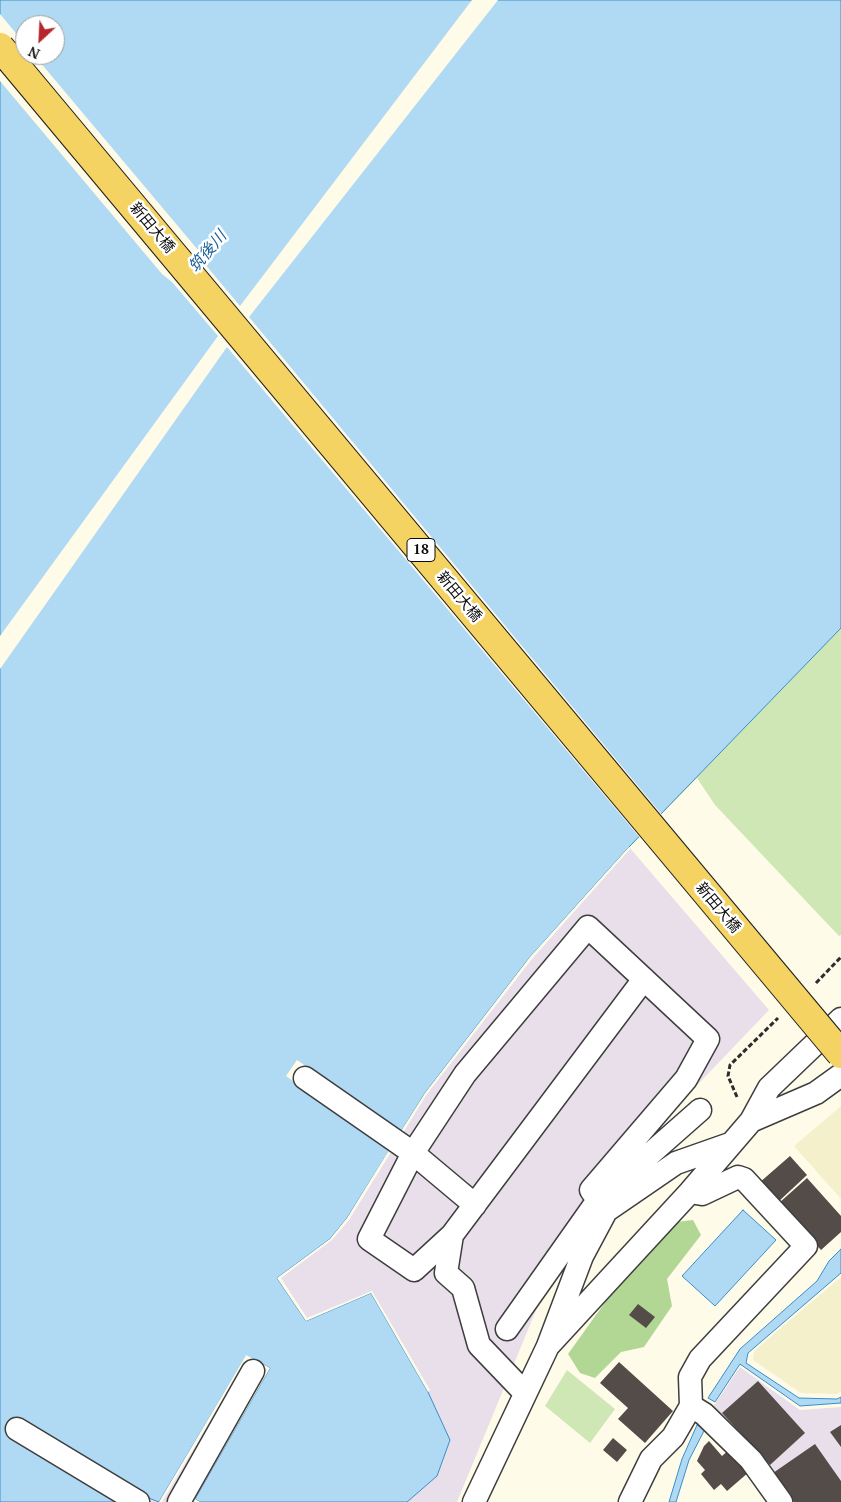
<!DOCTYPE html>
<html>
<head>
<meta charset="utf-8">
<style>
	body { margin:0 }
	#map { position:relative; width:841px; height:1502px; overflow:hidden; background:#fffbe9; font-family:"PT Serif",serif }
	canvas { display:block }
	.north { position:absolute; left:15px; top:15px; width:50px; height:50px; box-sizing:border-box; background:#fff; border:1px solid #9d9d9d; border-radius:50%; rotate:205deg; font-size:14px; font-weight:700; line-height:20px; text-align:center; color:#0b0b0b }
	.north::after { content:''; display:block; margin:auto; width:18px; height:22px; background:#b6272d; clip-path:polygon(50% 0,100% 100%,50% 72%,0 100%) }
</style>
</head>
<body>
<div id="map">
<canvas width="841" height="1502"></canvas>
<div class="north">N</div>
</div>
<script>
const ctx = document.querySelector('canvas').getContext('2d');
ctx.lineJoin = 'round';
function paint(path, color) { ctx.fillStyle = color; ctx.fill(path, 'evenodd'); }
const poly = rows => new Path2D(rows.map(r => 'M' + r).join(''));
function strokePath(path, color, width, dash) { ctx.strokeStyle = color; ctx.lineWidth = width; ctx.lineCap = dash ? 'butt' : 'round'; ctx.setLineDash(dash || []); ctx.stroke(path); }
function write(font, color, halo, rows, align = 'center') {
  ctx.font = font + ' "PT Serif","Noto Sans JP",serif'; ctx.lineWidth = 5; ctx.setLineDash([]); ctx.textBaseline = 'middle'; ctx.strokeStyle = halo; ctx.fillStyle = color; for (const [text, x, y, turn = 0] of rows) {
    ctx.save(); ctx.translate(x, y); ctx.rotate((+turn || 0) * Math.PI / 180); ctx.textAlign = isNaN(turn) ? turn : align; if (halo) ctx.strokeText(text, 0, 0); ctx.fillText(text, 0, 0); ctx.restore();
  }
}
paint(poly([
	[629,847,769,1010,616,1170,537,1308,457,1502,43,1502,256,1273,530,957],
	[740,1367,800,1410,841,1407,841,1502,786,1502,710,1411]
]), '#e9dfea');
paint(poly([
	[841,1106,841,1199,794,1146],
	[841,1277,841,1391,837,1394,801,1393,753,1360,754,1351]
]), '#f3f0cb');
paint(poly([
	[841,572,841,935,839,936,715,805,697,778,629,847],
	[567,1370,615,1409,590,1443,545,1406]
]), '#cee7b5');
paint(poly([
	[693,1220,701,1235,667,1279,672,1306,644,1347,621,1352,595,1378,580,1373,568,1354,611,1294,676,1222]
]), '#b2d795');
const water = poly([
	[0,0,841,0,841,628,629,847,530,957,425,1093,347,1218,330,1239,277,1278,306,1321,371,1293,428,1392,450,1440,437,1476,407,1502,200,1502,195,1499,270,1368,246,1356,159,1502,146,1497,143,1502,0,1502,0,0],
	[25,25,55,25,55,55,25,55,25,25],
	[743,1210,776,1240,715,1306,682,1276,743,1210],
	[841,1249,841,1273,748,1353,746,1363,799,1398,837,1399,841,1397,841,1403,800,1406,740,1364,715,1402,708,1398,740,1349,817,1281,829,1261,841,1249],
	[697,1425,705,1429,689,1460,676,1502,669,1502,682,1459,697,1425]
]);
paint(water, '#b0daf4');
strokePath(water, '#398ec9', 1);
paint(poly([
	[472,0,498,0,249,317,663,816,641,839,227,347,0,669,0,636,218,336,172,282,162,274,0,81,0,14,25,44,25,55,34,55,198,250,204,263,240,306],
	[629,847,630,849,532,959,427,1094,349,1220,332,1240,281,1278,307,1318,372,1291,430,1390,428,1392,371,1293,306,1321,277,1278,330,1239,347,1218,389,1150,286,1076,297,1060,401,1131,425,1093,530,957],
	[246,1355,270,1368,195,1499,200,1502,195,1502,193,1498,267,1369,247,1359,162,1502,159,1502]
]), '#fffbe9');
paint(poly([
	[790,1156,807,1175,777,1203,759,1183],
	[807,1178,841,1216,841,1232,821,1250,779,1203],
	[638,1304,655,1317,646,1328,629,1315],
	[619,1362,673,1411,645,1443,618,1419,628,1408,600,1383],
	[758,1381,805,1433,770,1465,722,1413],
	[841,1425,841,1447,830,1432],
	[613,1438,627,1450,617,1462,603,1450],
	[709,1441,722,1456,730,1449,749,1472,727,1491,721,1484,714,1490,701,1474,705,1470,697,1461,704,1446],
	[815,1444,841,1481,841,1502,794,1502,773,1473]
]), '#534c48');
const minor = poly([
	[305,1078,413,1153,475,1205],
	[751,1121,769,1088,841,1019],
	[690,1192,702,1194,738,1177,744,1179,806,1246,700,1359,690,1377,691,1406,704,1414,751,1460,781,1502],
	[606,1211,676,1163,730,1144],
	[452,1235,446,1273,463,1288,479,1345,524,1392],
	[507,1329,598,1200,700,1110],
	[548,1346,582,1256,606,1211,591,1190,686,1079,708,1039,588,927,465,1074,413,1153,369,1239,414,1270,452,1235,644,979],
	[17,1429,138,1502],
	[179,1502,253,1371],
	[474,1502,548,1346,690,1192,751,1121,816,1093,841,1075],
	[630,1502,651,1459,673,1437,691,1406]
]);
strokePath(minor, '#3e3e3e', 25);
strokePath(poly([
	[816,983,841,957],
	[737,1097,728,1076,730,1065,778,1018]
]), '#2d2d2d', 3, [5, 2.5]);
strokePath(minor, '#fff', 22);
const majorBridge = poly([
	[0,47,841,1054]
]);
strokePath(majorBridge, '#1c1c1c', 30, []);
strokePath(majorBridge, '#f5d363', 28);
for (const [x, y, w] of [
	[421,550,28]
]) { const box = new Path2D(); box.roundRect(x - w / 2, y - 11.5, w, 23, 4); ctx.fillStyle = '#fff'; ctx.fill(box); strokePath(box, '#0b0b0b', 1); }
write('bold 14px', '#0b0b0b', null, [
	["18",421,550]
]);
write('15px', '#0b0b0b', '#fff', [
	["新田大橋",152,228,50],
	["新田大橋",459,597,50],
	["新田大橋",718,908,50]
]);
write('italic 16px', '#195f98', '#fff', [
	["筑後川",208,252,-50]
]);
</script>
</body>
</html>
